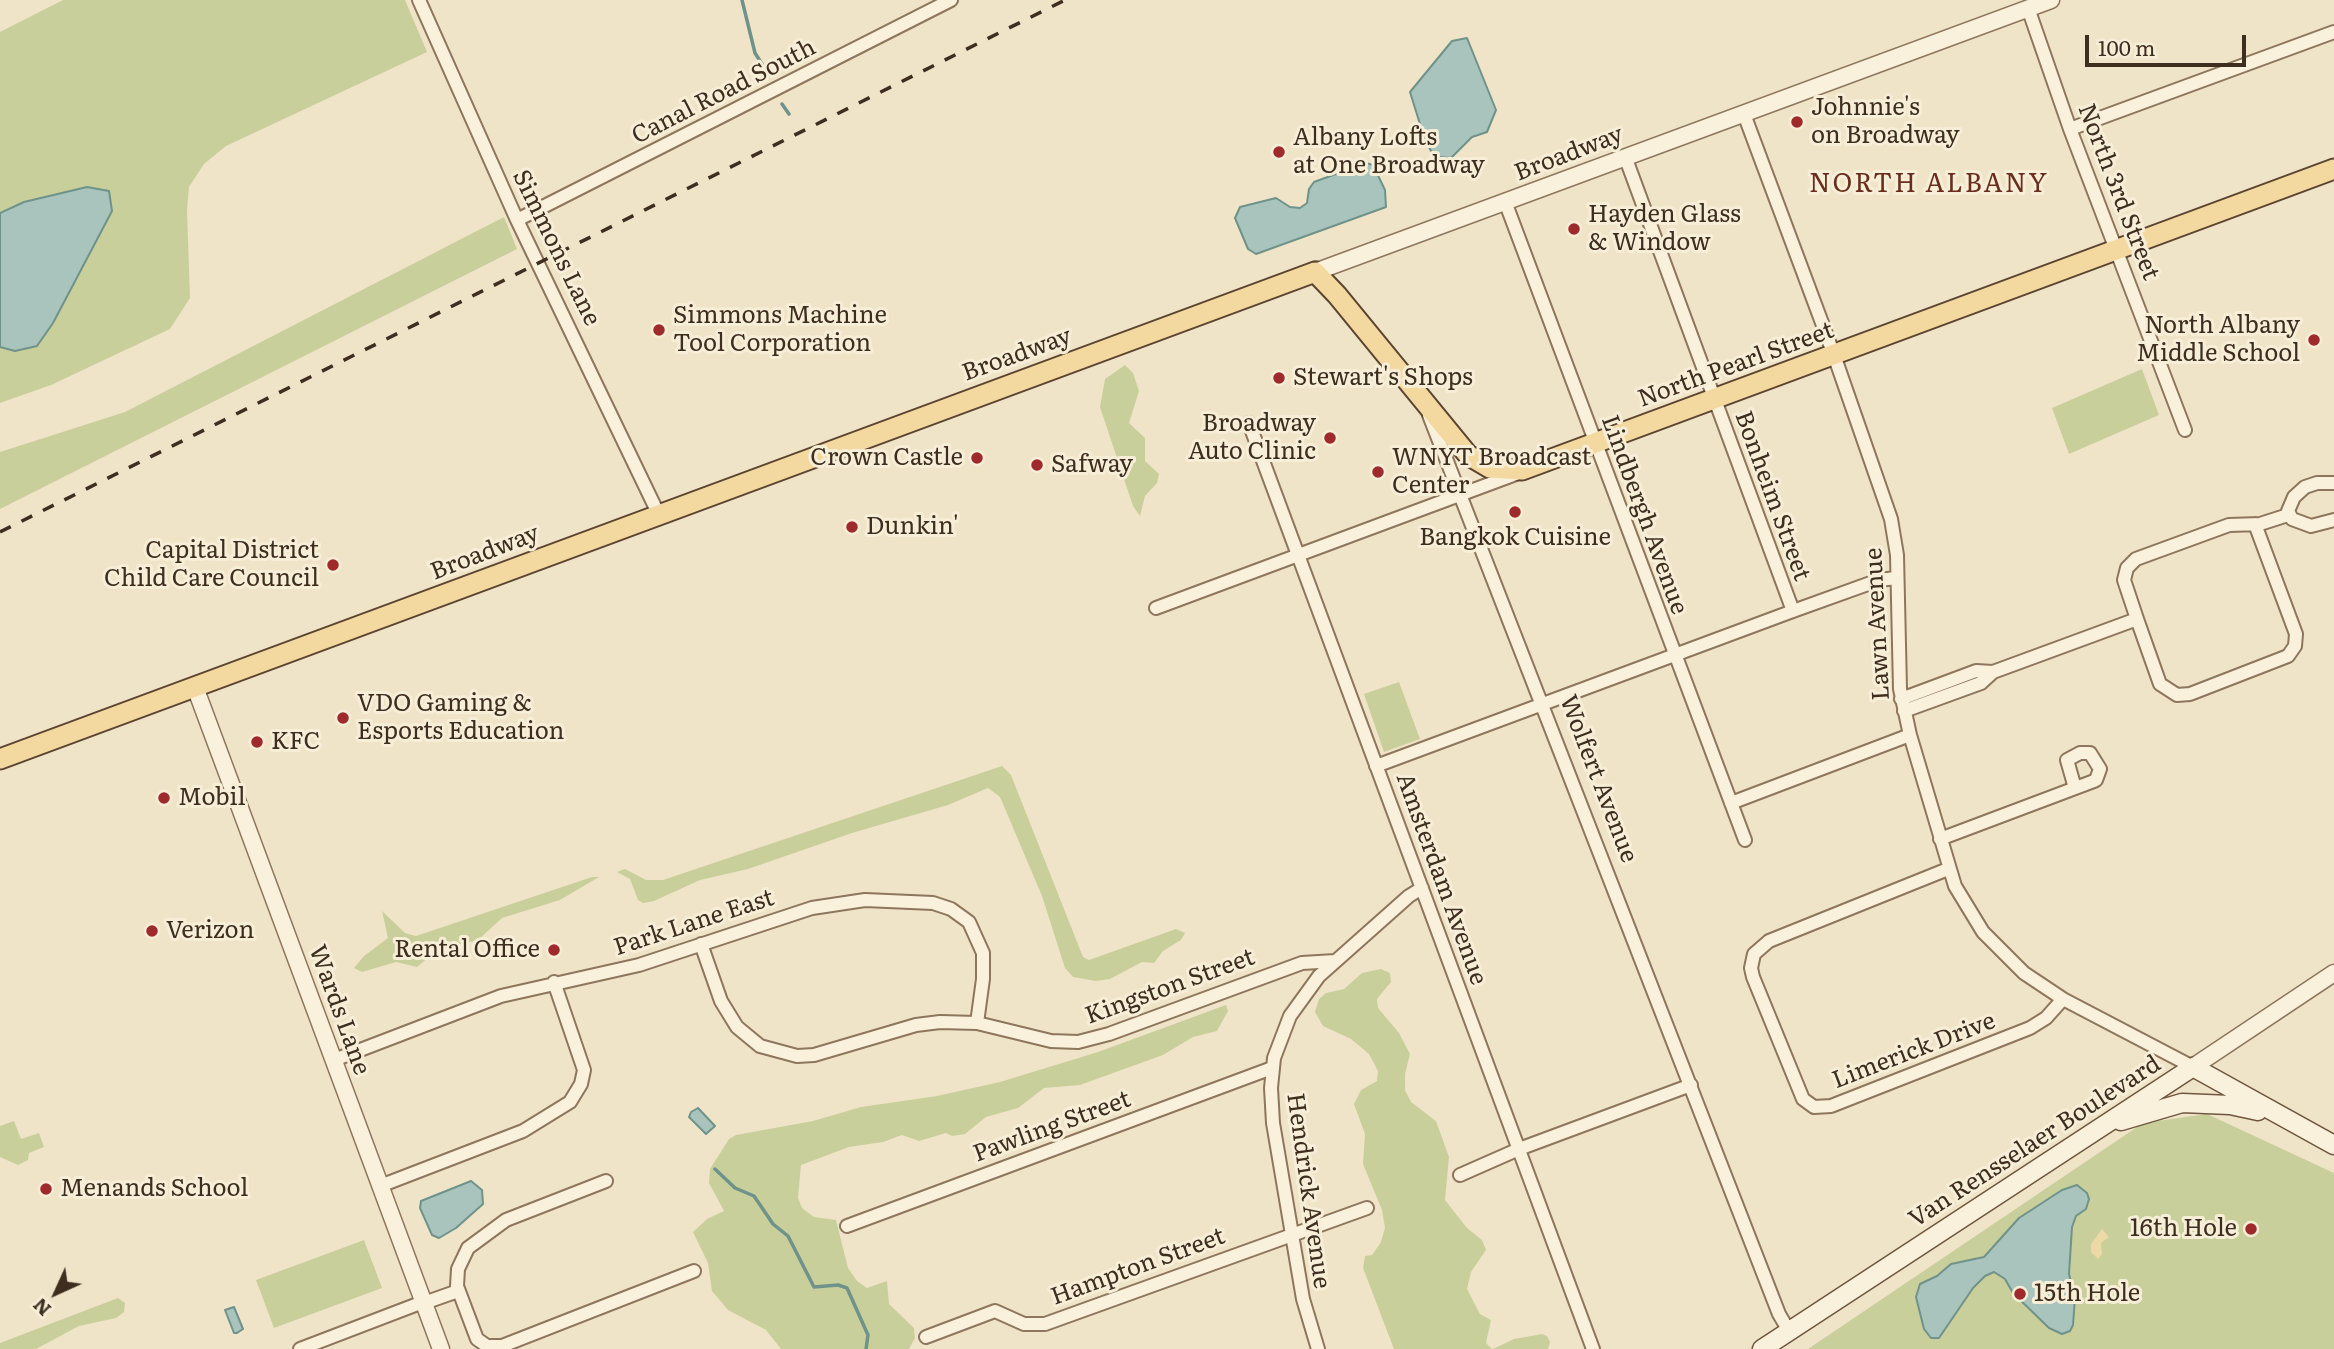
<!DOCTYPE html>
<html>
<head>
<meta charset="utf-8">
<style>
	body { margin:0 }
	#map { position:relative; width:2334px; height:1349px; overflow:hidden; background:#f0e4c8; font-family:Literata,serif }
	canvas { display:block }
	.north { position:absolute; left:21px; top:1258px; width:70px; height:70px; -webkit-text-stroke:5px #f7eed8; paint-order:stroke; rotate:225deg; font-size:19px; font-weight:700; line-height:28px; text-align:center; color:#3d2e20 }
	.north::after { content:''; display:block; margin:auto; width:24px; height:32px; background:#3d2e20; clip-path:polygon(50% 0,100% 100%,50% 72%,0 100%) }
	.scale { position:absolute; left:2085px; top:35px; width:161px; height:32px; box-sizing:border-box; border:4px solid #3d2e20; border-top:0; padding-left:9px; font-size:21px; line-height:24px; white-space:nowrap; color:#3d2e20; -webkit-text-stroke:5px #f7eed8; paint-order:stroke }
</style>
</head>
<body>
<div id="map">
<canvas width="2334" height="1349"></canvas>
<div class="north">N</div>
<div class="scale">100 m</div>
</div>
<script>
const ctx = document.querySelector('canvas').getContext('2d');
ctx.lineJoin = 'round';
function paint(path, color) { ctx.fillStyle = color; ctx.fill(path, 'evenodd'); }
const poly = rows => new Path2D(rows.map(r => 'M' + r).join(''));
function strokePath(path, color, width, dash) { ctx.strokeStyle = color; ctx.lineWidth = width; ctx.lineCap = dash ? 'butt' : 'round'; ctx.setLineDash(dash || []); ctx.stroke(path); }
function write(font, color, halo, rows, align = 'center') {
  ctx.font = font + ' Literata,serif'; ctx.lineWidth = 6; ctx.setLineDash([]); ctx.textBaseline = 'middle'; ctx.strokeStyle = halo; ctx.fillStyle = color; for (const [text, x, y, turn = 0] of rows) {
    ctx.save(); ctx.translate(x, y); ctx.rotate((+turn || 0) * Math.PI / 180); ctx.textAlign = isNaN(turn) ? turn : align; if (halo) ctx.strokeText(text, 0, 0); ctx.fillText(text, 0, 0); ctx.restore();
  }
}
paint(poly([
	[63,0,405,0,427,52,226,146,204,164,189,187,187,210,190,298,170,329,51,385,0,403,0,32],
	[504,217,517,249,0,509,0,452,125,412],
	[1125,365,1133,373,1139,391,1129,423,1145,438,1145,461,1159,474,1157,483,1145,496,1140,516,1133,506,1100,407,1105,379],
	[2142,369,2159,415,2069,454,2052,408],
	[1399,682,1420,739,1384,752,1364,694],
	[1002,766,1011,775,1083,957,1089,960,1176,929,1185,933,1181,940,1163,951,1154,963,1142,962,1110,979,1096,981,1073,977,1065,968,1042,896,1000,797,988,788,948,805,852,833,748,869,700,880,654,901,643,903,638,900,630,879,617,872,625,869,646,880,663,880],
	[592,877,599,877,560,900,502,918,478,940,437,950,417,967,396,962,362,972,354,968,364,956,388,938,382,911,405,933,416,936],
	[1381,969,1390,973,1391,982,1377,999,1378,1008,1399,1033,1410,1054,1405,1074,1405,1090,1411,1102,1436,1121,1449,1157,1445,1200,1467,1228,1482,1240,1486,1250,1471,1272,1467,1289,1480,1314,1491,1320,1486,1343,1492,1349,1394,1349,1363,1268,1365,1256,1372,1255,1381,1242,1385,1228,1382,1210,1363,1164,1365,1134,1354,1104,1361,1090,1377,1081,1378,1071,1369,1054,1351,1039,1323,1026,1315,1012,1319,999,1326,993,1344,989,1362,973],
	[1226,1005,1228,1011,1217,1031,1193,1037,1163,1055,1080,1085,1044,1088,1018,1108,986,1117,965,1134,952,1136,946,1133,919,1141,902,1135,883,1142,849,1147,801,1165,798,1198,802,1208,814,1217,836,1220,848,1268,857,1281,867,1288,887,1281,889,1304,914,1328,915,1338,909,1349,781,1349,766,1330,728,1310,712,1291,708,1263,693,1232,707,1219,724,1211,709,1183,710,1169,729,1139,736,1135,813,1121,861,1107,937,1096,1000,1082,1098,1052],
	[2207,1114,2334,1173,2334,1349,1808,1349,2143,1123],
	[14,1121,21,1139,39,1133,44,1147,29,1153,28,1160,18,1165,0,1157,0,1126],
	[364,1240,382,1288,274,1328,256,1280],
	[118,1298,125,1303,124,1312,116,1318,79,1326,36,1349,0,1349,0,1343],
	[1542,1334,1547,1336,1550,1342,1548,1349,1493,1349,1514,1339]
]), '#c9cf9b');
paint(poly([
	[2102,1229,2109,1237,2101,1243,2102,1254,2098,1259,2091,1252,2091,1244]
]), '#ecd9a5');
const water = poly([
	[1467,38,1496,110,1487,132,1472,137,1451,158,1438,157,1433,155,1424,137,1410,92,1452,41,1467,38],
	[1366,163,1373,165,1385,190,1386,207,1256,254,1248,249,1235,218,1240,207,1276,198,1290,207,1300,208,1307,203,1309,189,1314,182,1366,163],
	[87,187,109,191,112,211,53,323,37,346,15,351,0,347,0,213,24,202,87,187],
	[698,1108,715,1126,706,1134,689,1117,691,1112,698,1108],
	[471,1181,482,1190,483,1204,456,1228,439,1238,432,1235,420,1208,421,1201,471,1181],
	[2077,1185,2087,1193,2089,1199,2086,1209,2076,1216,2072,1227,2069,1274,2075,1298,2073,1325,2070,1331,2062,1334,2049,1328,2013,1293,2005,1279,1994,1272,1985,1276,1973,1288,1939,1338,1931,1338,1924,1329,1916,1297,1920,1284,1937,1276,1951,1264,1984,1257,2019,1218,2062,1190,2077,1185],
	[234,1307,243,1329,237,1333,234,1333,225,1310,234,1307]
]);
paint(water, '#a9c4bc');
strokePath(water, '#6f938a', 2);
strokePath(poly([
	[742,0,755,53,769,75],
	[782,104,789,114],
	[715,1169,735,1188,754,1196,773,1224,788,1236,814,1287,838,1285,847,1288,868,1335,866,1349]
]), '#6f938a', 3.5);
const minor = poly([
	[419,0,517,220,658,513],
	[2028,8,2070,129,2185,430],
	[1744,114,1834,355,1891,519,1897,555,1900,689,1910,735,1955,886,1983,932,2024,973,2063,999,2193,1067],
	[2070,129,2334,32],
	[1626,159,1793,611],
	[1506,204,1745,840],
	[517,220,951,0],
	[1429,415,1779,1314,1789,1331],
	[1249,423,1593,1349],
	[2334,483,2317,483,2305,487,2294,497,2288,511,2292,519,2311,526,2334,520],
	[1156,608,1516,474],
	[2137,619,2160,684,2177,695,2190,694,2288,656,2295,646,2296,634,2255,524],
	[1901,699,1976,671,1993,672],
	[1904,711,1981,683,1993,672,2137,619,2124,580,2127,568,2136,559,2229,525,2260,524,2288,515],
	[1376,766,1793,611,1879,580,1896,578],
	[1731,803,1910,735],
	[1940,839,2094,781,2096,780,2100,769,2090,753,2080,753,2067,760,2075,788],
	[1948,869,1769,941,1754,954,1751,968,1753,977,1803,1099,1814,1107,1831,1106,2030,1028,2046,1018,2063,999],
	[701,944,721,1001,737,1027,760,1046,797,1056,814,1055,916,1025,940,1022,977,1023,1051,1041,1078,1042,1109,1034,1302,963,1335,961],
	[334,1060,501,996,639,965,812,908,865,900,933,903,951,909,969,922,983,953,983,979,977,1023],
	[1460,1175,1519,1149,1691,1085],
	[606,1181,506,1220,468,1248,458,1269,457,1286,477,1339,487,1346,502,1346,694,1271],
	[380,1186,523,1131,570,1102,581,1084,584,1070,554,982],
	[847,1226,1272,1068],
	[424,1303,458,1291],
	[926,1337,995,1311,1024,1324,1045,1324,1367,1208],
	[300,1349,423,1302],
	[1318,1349,1303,1299,1273,1123,1271,1088,1274,1058,1290,1016,1319,976,1409,896,1422,888]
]);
const tertiary = poly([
	[1315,272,2051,0],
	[195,687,441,1349],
	[2193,1067,2334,973]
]);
const secondary = poly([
	[2121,1121,2182,1103,2230,1105,2258,1111],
	[1762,1349,2193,1067,2334,1145]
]);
const primary = poly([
	[0,759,1315,272,1337,295,1468,455,1490,468,1522,470,2334,169]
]);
strokePath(minor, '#8d765c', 16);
strokePath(tertiary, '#8d765c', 19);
strokePath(secondary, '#6f573f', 21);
strokePath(primary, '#5b4430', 23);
strokePath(minor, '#faf1dc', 12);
strokePath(tertiary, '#faf1dc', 16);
strokePath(secondary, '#faf1dc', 18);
strokePath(primary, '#f3d9a0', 19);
strokePath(poly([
	[0,532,1065,0]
]), '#3d2e20', 3.5, [12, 12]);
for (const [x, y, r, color] of [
	[1797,122,7,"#9e2a2b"],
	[1279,152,7,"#9e2a2b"],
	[1574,229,7,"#9e2a2b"],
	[659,330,7,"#9e2a2b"],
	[2314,340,7,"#9e2a2b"],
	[1279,378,7,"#9e2a2b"],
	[1330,438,7,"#9e2a2b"],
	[977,458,7,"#9e2a2b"],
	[1037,465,7,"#9e2a2b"],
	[1378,472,7,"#9e2a2b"],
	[1515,512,7,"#9e2a2b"],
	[852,527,7,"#9e2a2b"],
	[333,565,7,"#9e2a2b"],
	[343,718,7,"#9e2a2b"],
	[257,742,7,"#9e2a2b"],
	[164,798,7,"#9e2a2b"],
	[152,931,7,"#9e2a2b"],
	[554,950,7,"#9e2a2b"],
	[46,1189,7,"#9e2a2b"],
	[2251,1229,7,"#9e2a2b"],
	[2020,1294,7,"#9e2a2b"]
]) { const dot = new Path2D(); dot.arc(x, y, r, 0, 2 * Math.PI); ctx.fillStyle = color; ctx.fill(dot); strokePath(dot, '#f7eed8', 2.5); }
write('24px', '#3d2e20', '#f7eed8', [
	["Canal Road South",724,92,-27],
	["Broadway",1569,154,-21],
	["North 3rd Street",2118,192,69],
	["Simmons Lane",556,248,64],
	["Broadway",1017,355,-20],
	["North Pearl Street",1736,365,-20],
	["Bonheim Street",1772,496,70],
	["Lindbergh Avenue",1644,515,70],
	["Broadway",485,553,-21],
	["Lawn Avenue",1878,624,-93],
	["Wolfert Avenue",1598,779,69],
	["Amsterdam Avenue",1441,879,70],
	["Park Lane East",694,923,-18],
	["Kingston Street",1170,987,-20],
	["Wards Lane",339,1010,70],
	["Limerick Drive",1914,1051,-21],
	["Pawling Street",1052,1127,-20],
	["Van Rensselaer Boulevard",2035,1142,-33],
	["Hendrick Avenue",1308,1191,82],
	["Hampton Street",1138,1267,-20]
]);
write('24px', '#3d2e20', '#f7eed8', [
	["Johnnie's",1811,108],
	["on Broadway",1811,136],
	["Albany Lofts",1293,138],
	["at One Broadway",1293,166],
	["Hayden Glass",1588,215],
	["& Window",1588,243],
	["Simmons Machine",673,316],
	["Tool Corporation",673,344],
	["North Albany",2300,326,"right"],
	["Middle School",2300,354,"right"],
	["Stewart's Shops",1293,378],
	["Broadway",1316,424,"right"],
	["Auto Clinic",1316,452,"right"],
	["Crown Castle",963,458,"right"],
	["WNYT Broadcast",1392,458],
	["Center",1392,486],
	["Safway",1051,465],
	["Dunkin'",866,527],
	["Bangkok Cuisine",1515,538,"center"],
	["Capital District",319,551,"right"],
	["Child Care Council",319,579,"right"],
	["VDO Gaming &",357,704],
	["Esports Education",357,732],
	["KFC",271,742],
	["Mobil",178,798],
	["Verizon",166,931],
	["Rental Office",540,950,"right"],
	["Menands School",60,1189],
	["16th Hole",2237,1229,"right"],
	["15th Hole",2034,1294]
], 'left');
ctx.letterSpacing = '2px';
write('26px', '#6b2e1e', '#f7eed8', [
	["NORTH ALBANY",1929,184]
]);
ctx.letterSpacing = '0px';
</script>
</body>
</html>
